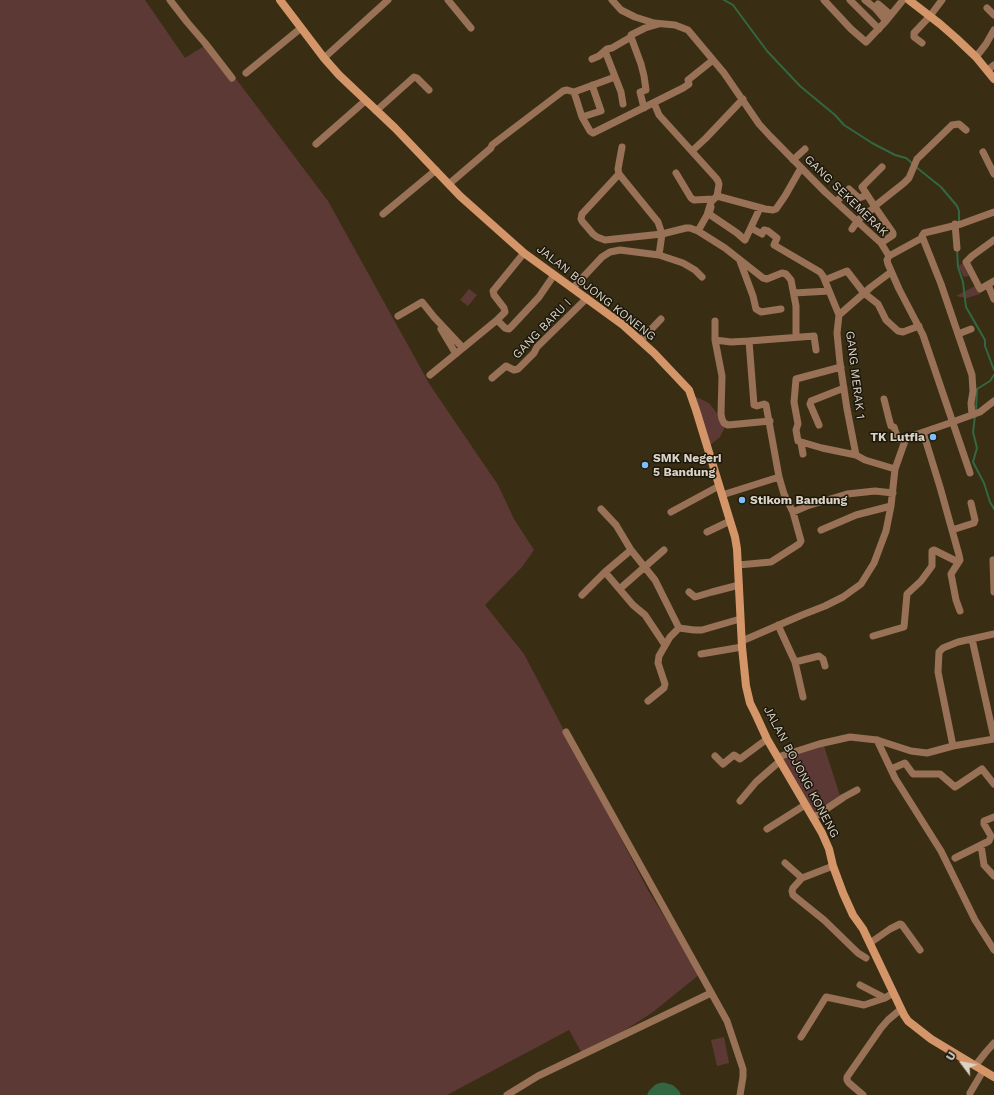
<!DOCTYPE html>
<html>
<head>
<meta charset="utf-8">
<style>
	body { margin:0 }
	#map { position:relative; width:994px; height:1095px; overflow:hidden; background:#392e13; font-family:"Work Sans",sans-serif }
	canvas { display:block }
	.north { position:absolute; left:942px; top:1043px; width:40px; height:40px; -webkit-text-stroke:3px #1c170c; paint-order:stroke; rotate:302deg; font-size:11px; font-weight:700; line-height:16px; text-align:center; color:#dbd4c5 }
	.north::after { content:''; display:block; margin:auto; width:14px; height:18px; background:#dbd4c5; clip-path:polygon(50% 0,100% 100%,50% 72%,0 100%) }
</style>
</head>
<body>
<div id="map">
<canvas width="994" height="1095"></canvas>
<div class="north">U</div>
</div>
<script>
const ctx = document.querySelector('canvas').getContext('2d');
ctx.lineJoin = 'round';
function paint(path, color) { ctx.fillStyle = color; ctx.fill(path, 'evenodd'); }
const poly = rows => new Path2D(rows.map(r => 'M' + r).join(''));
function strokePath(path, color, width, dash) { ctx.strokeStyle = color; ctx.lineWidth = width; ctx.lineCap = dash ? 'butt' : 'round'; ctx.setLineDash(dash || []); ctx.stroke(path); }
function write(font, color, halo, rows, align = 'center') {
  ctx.font = font + ' "Work Sans",sans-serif'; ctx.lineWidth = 3; ctx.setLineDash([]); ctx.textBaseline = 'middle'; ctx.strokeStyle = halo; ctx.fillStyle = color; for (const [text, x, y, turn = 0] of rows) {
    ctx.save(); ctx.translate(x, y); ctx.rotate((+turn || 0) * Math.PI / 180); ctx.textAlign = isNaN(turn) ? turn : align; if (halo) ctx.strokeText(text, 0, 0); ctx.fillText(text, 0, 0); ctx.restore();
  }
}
paint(poly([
	[0,0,145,0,185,58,209,43,328,201,430,385,498,485,514,519,534,550,522,567,485,605,524,654,649,892,700,974,653,1012,584,1057,569,1030,447,1095,0,1095],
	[965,262,972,275,964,277,958,266],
	[977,285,980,294,967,298,956,296],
	[469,289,477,295,468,306,460,300],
	[694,396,709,403,716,412,725,427,720,437,709,446],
	[824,746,841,799,815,816,777,754],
	[724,1037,729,1063,717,1066,711,1040]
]), '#5d3936');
strokePath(poly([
	[724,0,733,5,767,51,800,86,835,115,844,125,872,143,895,155,906,158,913,164],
	[916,167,941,187,957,206,959,211,959,223],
	[957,249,958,267,963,282,966,307,985,340,985,346,994,370],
	[976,411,977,389,990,381,994,375],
	[975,416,973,432,977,448,973,462,984,483,990,502,994,509]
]), '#336742', 2);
strokePath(poly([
	[654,1095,659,1090,663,1089,670,1091,674,1095]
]), '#336742', 13);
strokePath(poly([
	[170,0,187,22,205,43,232,78],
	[448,0,471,28],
	[612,0,621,10,635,17,654,23,675,25,688,30,724,73,759,124,770,136,825,192,881,243,889,256,887,260,888,264,899,289,923,335,970,473],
	[824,0,851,29,866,42,886,21,903,0],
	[850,0,879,29],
	[865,0,875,8,886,21],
	[875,8,878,4,891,15],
	[987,8,994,15],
	[631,37,641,64,644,76,646,90,640,92,644,108],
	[922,43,914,37,914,33,930,16,942,0],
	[605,51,621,92,623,104],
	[976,57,986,44,994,30],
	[324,58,388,0],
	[592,59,599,56,607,49,612,48,631,37,631,35,645,28,659,24],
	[988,70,994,65],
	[246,73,301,28],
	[574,92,582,117,590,131,593,133,683,88,689,84,688,80,713,60],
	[654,103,659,115,716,178,718,181,719,184,717,196,711,202,707,215,698,231],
	[376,111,414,77,417,78,429,90],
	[582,117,601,111,592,85],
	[316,144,365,101],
	[622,147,618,169,619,174,658,222,662,234,659,255],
	[692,151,706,138,743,99],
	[983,152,994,174],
	[793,160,805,149],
	[676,173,691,198,694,200,713,199],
	[619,174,582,214,581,219,582,221,593,234,597,237,605,240,662,234,686,228,690,228,698,231,725,248,763,278,767,279,782,273,786,274,791,280,796,306,796,337],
	[449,184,491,148,492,145,563,91,567,90,574,92,615,77],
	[717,196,765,209,773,210,776,209,785,196,801,168],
	[836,202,849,189,859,198,867,195],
	[875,206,904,183,909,178,917,159,950,127,952,125,959,124,966,130],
	[711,207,709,214,737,233,745,240,760,208],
	[383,214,436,170],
	[955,224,957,248],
	[751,228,762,234,764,230,768,231,777,238,774,245,820,272,823,276,839,315,837,333,840,363,847,409,856,455],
	[852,229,858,220,875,207],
	[994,240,972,256,966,262,980,289,994,281],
	[881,243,893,235,893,233,875,207,862,187,882,167],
	[889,256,922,238],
	[740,261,753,296,756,309,761,312,781,309],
	[825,280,847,271,864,293,878,304,886,320,898,331,903,332,919,326],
	[988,285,994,299],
	[573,288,602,257,610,252,620,250,659,255,683,263,695,270,702,277],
	[794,293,829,291],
	[839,315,871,287,891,272],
	[398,316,422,302,434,317,463,348],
	[497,320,505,312,504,308,494,295,493,291,524,253],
	[715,321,715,340,722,376,721,414,722,419,724,423,728,425,770,421],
	[441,329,456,354],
	[958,334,971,329],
	[641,340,661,319],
	[715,340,731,342,749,341,754,405,757,406,764,404,766,405,779,477,784,494,793,512,801,541,799,544,771,562,738,565],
	[749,341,814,336,816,350],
	[841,367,796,379,794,402,798,424,796,430,798,441,822,448,856,455,865,460,895,469],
	[430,375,497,320,505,328,509,329,511,327,539,297,554,275],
	[492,378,506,366,514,370,518,369,534,353,537,347,587,298],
	[884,399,889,419,891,426,894,427,898,439,906,438,947,424,980,412,994,401],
	[972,415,971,403,973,391,972,375,941,284,922,236,924,233,961,224,994,212],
	[819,425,810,404,811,401,844,388],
	[923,432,940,487,959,555,960,560,951,574,956,600,960,611],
	[801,443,803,454],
	[722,495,779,477],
	[601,509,616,525,631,550,605,572],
	[671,512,719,486],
	[793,512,807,506,847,494,875,491,893,493],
	[821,530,856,515,891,506],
	[952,530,974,523,975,520,971,503],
	[707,532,730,521],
	[631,550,655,580,679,628,670,637,659,656,658,663,665,684,664,688,648,701],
	[993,560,994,592],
	[623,586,664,550],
	[689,592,695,597,712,592,739,585],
	[582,595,605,572,633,605,645,615,665,645],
	[778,625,795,662,803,697],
	[679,628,694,630,702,630,740,619],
	[873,636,904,627,907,594,921,581,932,566,932,551,934,550,958,562],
	[972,639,994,738],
	[742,641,802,615,825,606,843,597,861,584,874,563,886,531,891,506,895,469,906,438],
	[701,654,742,647],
	[795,662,819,656,823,659,825,666],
	[566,732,727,1021,743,1069,743,1077,740,1095],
	[877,740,895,778,941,851,975,920,994,950],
	[953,746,938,672,939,652,943,648,958,642,994,634],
	[715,756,723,764,734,755,740,759,767,739],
	[778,757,819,744,850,737,877,740,911,751,927,753,953,746,994,739],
	[891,769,905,763,913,774,940,774,955,787,982,769,994,784],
	[740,801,756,782,780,761],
	[813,818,844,797,857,790],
	[767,829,805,805],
	[981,845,984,865,994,876],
	[955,858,989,841,991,836,984,824,984,821,994,817],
	[785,863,802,878,833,866],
	[802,878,793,888,792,891,793,895,824,920,858,953,866,958],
	[870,943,890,929,900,924,902,925,920,950],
	[860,985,885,998],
	[801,1037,826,997,864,1005,885,998,893,993],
	[975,1066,986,1052,994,1043],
	[970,1093,983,1071],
	[507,1095,538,1076,711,993],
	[863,1095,849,1083,847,1080,847,1077,881,1028,888,1020,901,1009]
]), '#997156', 7);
strokePath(poly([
	[280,0,324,58,339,75,395,128,460,196,524,253,623,325,654,353,689,390,696,410,735,537,737,549,742,647,746,686,750,703,756,715,767,739,822,833,829,849,833,866,843,893,853,915,863,929,904,1015,908,1021,931,1039,994,1077],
	[909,0,940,24,956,38,976,57,994,79]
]), '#d49569', 8);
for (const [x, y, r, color] of [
	[933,437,4,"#7dbef9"],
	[645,465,4,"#7dbef9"],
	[742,500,4,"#7dbef9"]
]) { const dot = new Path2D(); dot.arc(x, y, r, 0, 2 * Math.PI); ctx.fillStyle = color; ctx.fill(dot); strokePath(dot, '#1c170c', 1.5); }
write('12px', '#dbd4c5', '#1c170c', [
	["GANG SEKEMERAK",846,196,44],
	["JALAN BOJONG KONENG",596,293,38],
	["GANG BARU I",542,329,-46],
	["GANG MERAK 1",855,375,83],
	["JALAN BOJONG KONENG",801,772,62]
]);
write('bold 12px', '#dbd4c5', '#1c170c', [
	["TK Lutfia",925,437,"right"],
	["SMK Negeri",653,458],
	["5 Bandung",653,472],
	["Stikom Bandung",750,500]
], 'left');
</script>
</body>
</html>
